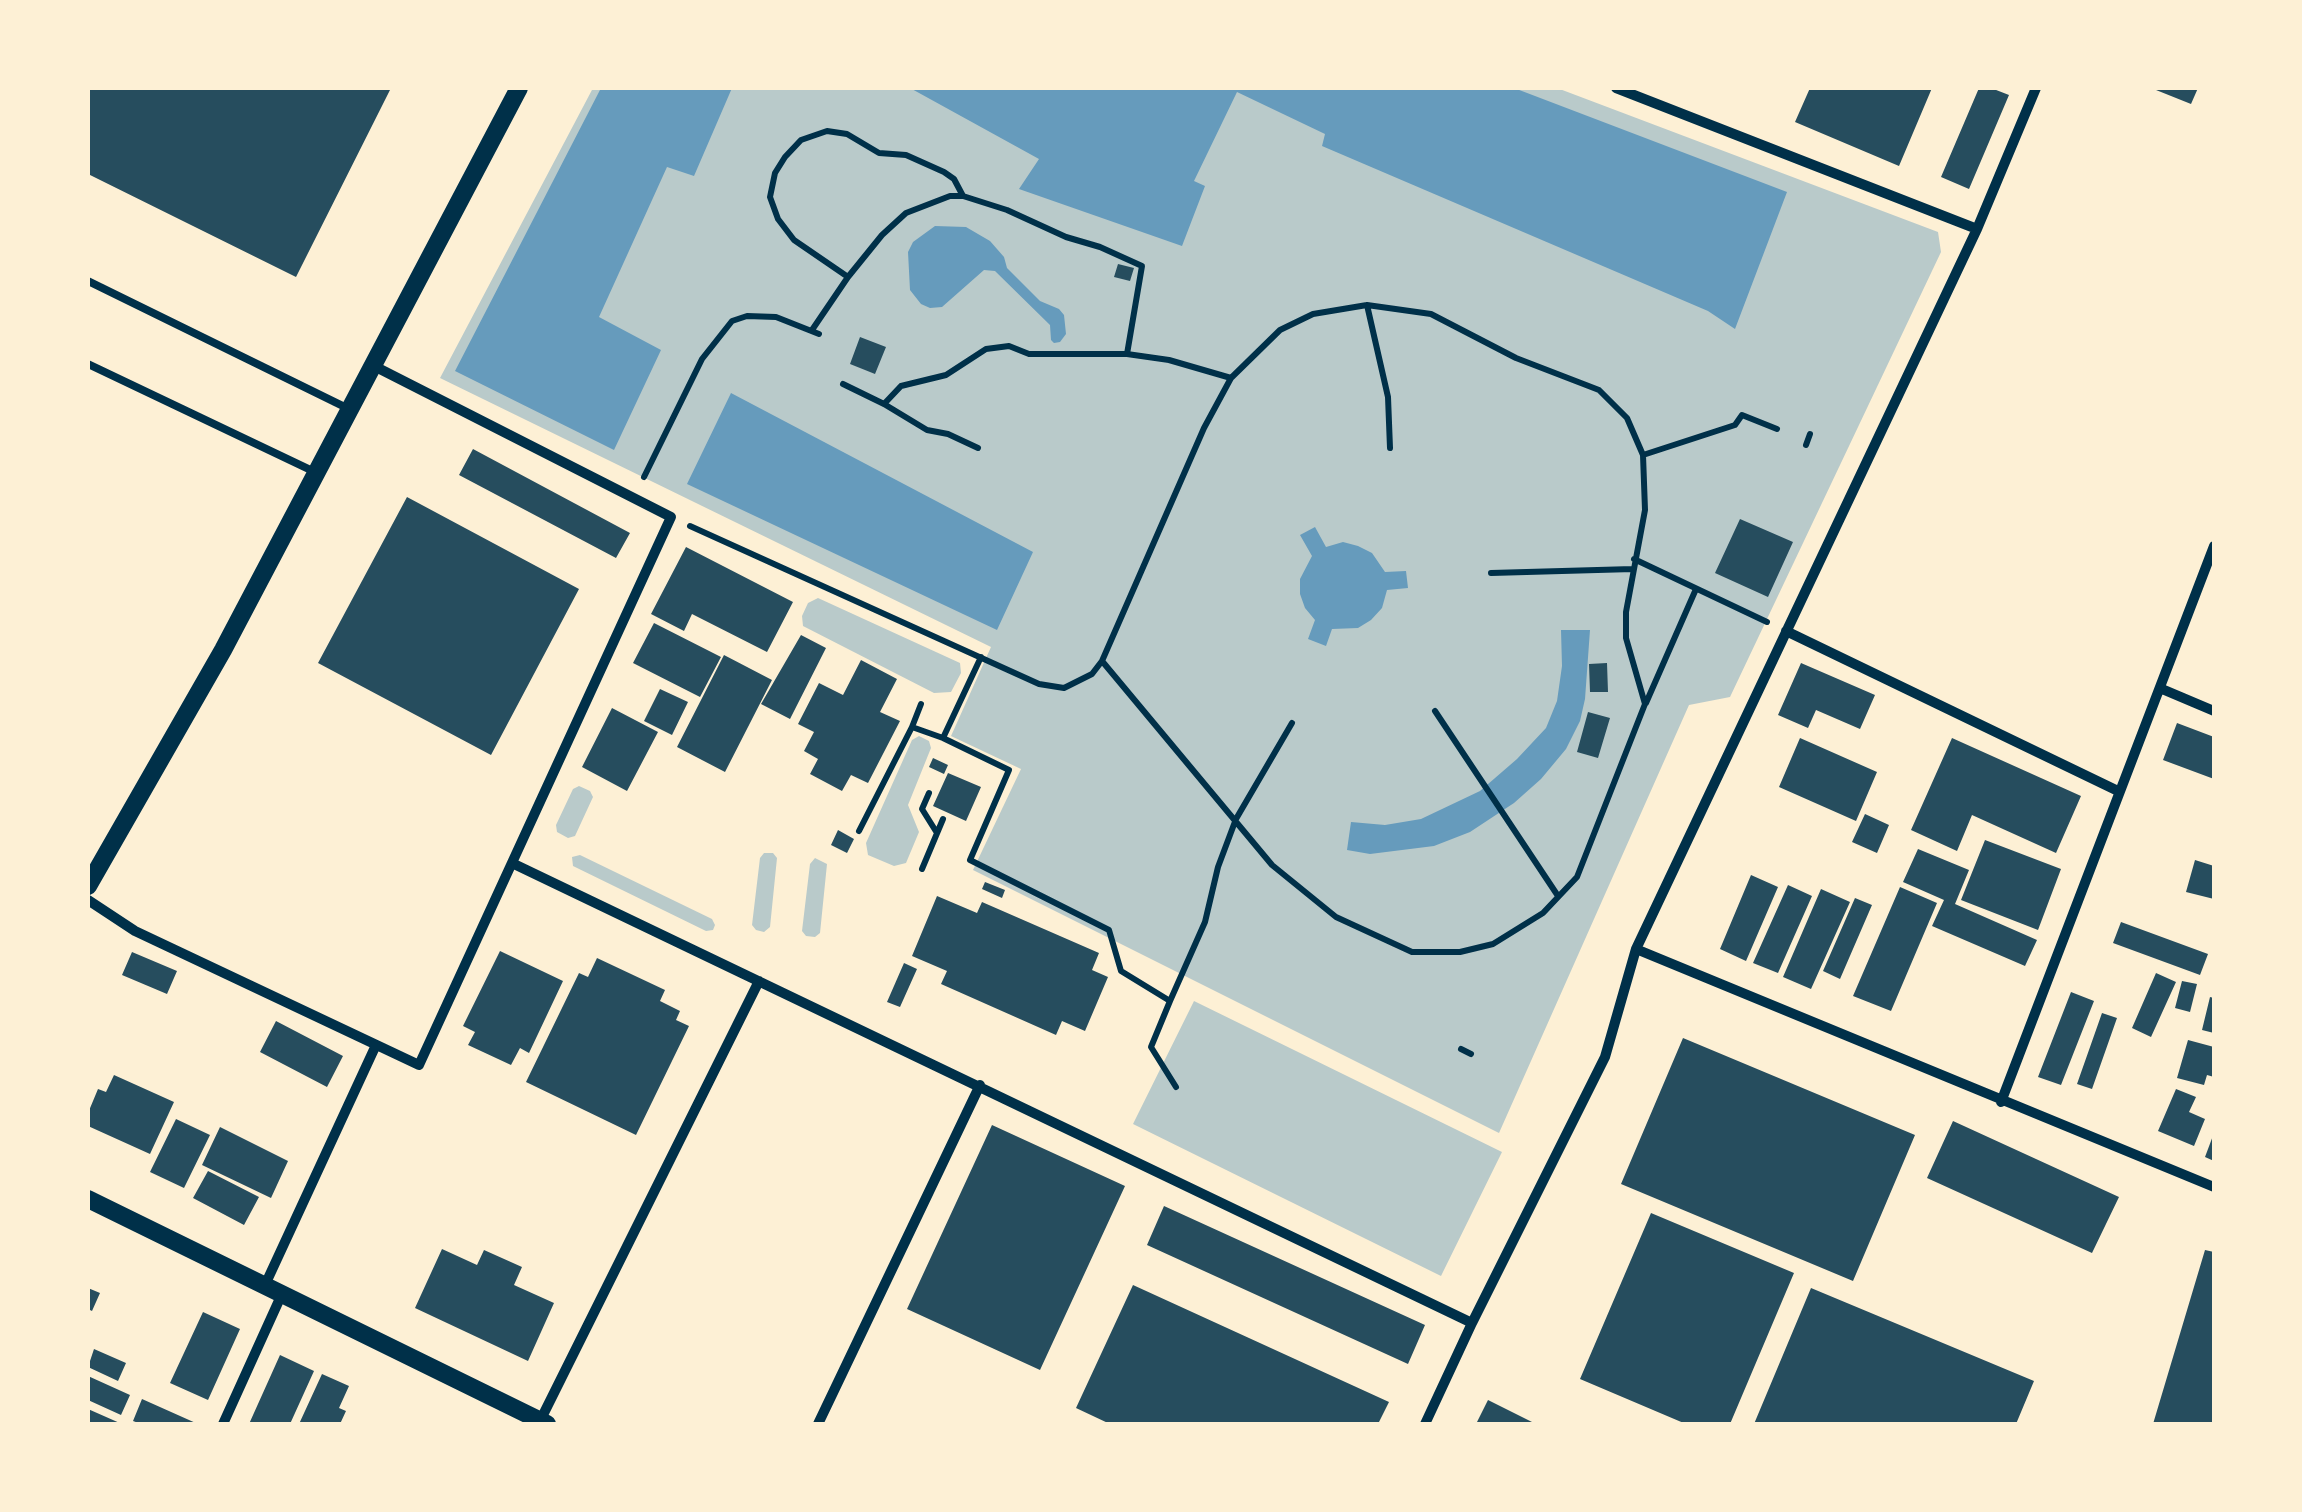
<!DOCTYPE html>
<html>
<head>
<meta charset="utf-8">
<style>
	body { margin:0 }
	#map { position:relative; width:2302px; height:1512px; overflow:hidden; background:#fdf0d5; font-family:"IBM Plex Serif",serif }
	canvas { display:block }
	.frame { position:absolute; inset:0; border:90px solid #fdf0d5; pointer-events:none }
</style>
</head>
<body>
<div id="map">
<canvas width="2302" height="1512"></canvas>
<div class="frame"></div>
</div>
<script>
const ctx = document.querySelector('canvas').getContext('2d');
ctx.lineJoin = 'round';
function paint(path, color) { ctx.fillStyle = color; ctx.fill(path, 'evenodd'); }
const poly = rows => new Path2D(rows.map(r => 'M' + r).join(''));
function strokePath(path, color, width, dash) { ctx.strokeStyle = color; ctx.lineWidth = width; ctx.lineCap = dash ? 'butt' : 'round'; ctx.setLineDash(dash || []); ctx.stroke(path); }
paint(poly([
	[593,88,1557,88,1938,232,1941,252,1730,697,1689,705,1499,1133,973,870,1021,769,951,736,991,647,440,378],
	[818,598,960,663,961,673,951,692,934,693,803,626,802,616,808,603],
	[919,736,929,741,931,748,908,805,919,832,906,863,894,866,868,855,866,843,912,740],
	[579,786,590,791,593,797,575,836,568,838,557,832,556,825,573,789],
	[764,853,773,853,777,858,770,927,764,932,756,930,752,925,760,858],
	[580,855,712,919,715,925,713,930,706,931,573,866,572,857],
	[815,858,827,864,820,933,815,937,806,936,802,931,810,864],
	[1194,1001,1502,1152,1441,1276,1133,1124]
]), '#b9caca');
paint(poly([
	[601,88,732,88,694,176,667,167,599,317,661,350,614,450,455,371],
	[910,88,1514,88,1787,192,1735,329,1708,311,1322,146,1325,134,1237,92,1194,181,1205,186,1182,246,1019,189,1039,159],
	[935,226,966,227,990,241,1004,257,1007,268,1040,301,1059,309,1064,315,1066,334,1060,342,1054,343,1051,340,1050,325,995,271,984,270,942,307,930,308,921,304,910,290,908,252,913,242],
	[731,393,1033,552,997,630,687,484],
	[1315,527,1326,547,1343,542,1358,546,1372,553,1385,572,1406,571,1408,588,1387,590,1382,608,1371,620,1358,628,1332,629,1326,646,1308,639,1315,620,1305,608,1300,594,1300,579,1312,556,1300,535],
	[1561,630,1590,630,1585,699,1580,721,1566,749,1541,779,1514,803,1470,832,1434,846,1370,854,1347,850,1351,822,1385,825,1421,819,1480,791,1517,759,1546,728,1557,701,1562,666]
]), '#669bbc');
paint(poly([
	[88,88,391,88,296,277,88,174],
	[1810,88,1932,88,1899,166,1795,122],
	[1979,88,1991,88,2009,95,1969,189,1941,177],
	[2151,88,2198,88,2191,104],
	[1118,264,1134,268,1130,281,1114,277],
	[860,337,886,347,875,374,850,364],
	[473,449,630,533,616,558,459,475],
	[407,497,579,589,491,755,318,663],
	[1740,519,1793,542,1768,597,1715,573],
	[686,547,793,602,767,652,692,614,684,631,651,614],
	[654,623,721,657,700,697,633,663],
	[801,635,826,648,790,719,761,704],
	[724,655,772,680,725,772,677,747],
	[861,660,897,679,880,712,900,721,868,783,851,775,842,791,810,774,818,759,804,751,814,732,798,724,819,683,843,695],
	[1607,663,1608,692,1590,692,1589,664],
	[1801,663,1875,695,1860,729,1816,710,1808,728,1778,715],
	[660,689,688,702,672,735,644,721],
	[612,708,658,732,627,791,582,767],
	[1588,712,1610,718,1598,758,1577,752],
	[2177,723,2214,737,2214,779,2163,760],
	[1800,738,1877,772,1856,821,1779,787],
	[1952,738,2081,796,2056,853,1972,815,1957,851,1911,830],
	[933,758,948,765,944,774,929,767],
	[948,773,981,787,966,821,933,806],
	[1865,814,1889,825,1877,853,1852,842],
	[838,830,854,839,847,853,831,845],
	[1985,840,2061,869,2038,930,1961,900],
	[1918,849,1969,870,1955,904,2037,940,2025,966,1932,926,1944,900,1903,882],
	[2195,860,2214,866,2214,899,2186,892],
	[1751,875,1778,887,1746,961,1720,949],
	[985,882,1005,890,1002,898,982,889],
	[1788,885,1812,896,1778,973,1753,963],
	[1900,887,1937,903,1891,1011,1853,996],
	[1821,889,1850,902,1811,989,1783,977],
	[937,896,977,913,982,902,1099,953,1092,970,1108,977,1085,1031,1062,1021,1056,1035,941,984,947,971,912,956],
	[1855,898,1872,905,1840,979,1823,971],
	[2121,922,2208,954,2200,975,2113,943],
	[500,951,563,981,529,1053,520,1048,511,1065,468,1045,475,1032,463,1026],
	[132,952,177,971,167,994,122,975],
	[597,958,665,990,660,1001,680,1011,676,1020,689,1026,636,1135,526,1082,579,973,588,977],
	[904,963,917,969,900,1007,887,1002],
	[2156,973,2176,982,2151,1037,2132,1028],
	[2182,981,2197,984,2190,1012,2175,1008],
	[2071,992,2094,1001,2061,1085,2038,1077],
	[2210,997,2214,998,2214,1033,2202,1030],
	[2102,1013,2117,1018,2092,1089,2077,1084],
	[276,1021,343,1056,327,1087,260,1052],
	[1683,1038,1915,1135,1853,1281,1621,1184],
	[2188,1040,2214,1047,2214,1077,2207,1075,2204,1085,2177,1078],
	[114,1075,174,1102,150,1154,88,1126,88,1113,98,1089,106,1092],
	[2176,1089,2196,1097,2189,1112,2205,1119,2194,1146,2158,1131],
	[176,1119,210,1135,184,1188,150,1172],
	[1953,1121,2119,1197,2092,1253,1927,1178],
	[992,1125,1125,1186,1040,1370,907,1309],
	[220,1127,288,1161,271,1198,202,1165],
	[2214,1133,2214,1161,2205,1157],
	[208,1171,259,1197,244,1225,193,1198],
	[1164,1206,1425,1325,1408,1364,1147,1245],
	[1651,1213,1794,1273,1730,1424,1686,1424,1580,1379],
	[442,1249,477,1265,484,1250,522,1267,514,1285,554,1303,528,1361,415,1308],
	[2205,1250,2214,1252,2214,1424,2153,1424],
	[1133,1285,1389,1402,1378,1424,1110,1424,1076,1408],
	[88,1288,100,1293,92,1311,88,1309],
	[1811,1288,2034,1381,2016,1424,1754,1424],
	[203,1312,240,1329,208,1400,170,1383],
	[94,1349,126,1363,118,1381,88,1367],
	[280,1355,314,1371,290,1424,249,1424],
	[322,1374,349,1386,339,1408,346,1411,340,1424,299,1424],
	[88,1376,130,1395,121,1415,88,1400],
	[142,1399,198,1424,141,1424,133,1421],
	[1488,1400,1536,1424,1476,1424],
	[88,1409,122,1424,88,1424]
]), '#264d5e');
strokePath(poly([
	[963,196,1007,210,1066,237,1100,247,1142,266,1127,354],
	[1367,305,1388,397,1390,448],
	[812,330,848,277,794,240,778,219,770,197,775,173,785,157,801,140,827,131,847,134,879,153,906,155,944,172,954,179,963,196,950,196,906,213,882,235,848,277],
	[843,384,884,404,927,430,948,434,978,448],
	[884,404,901,386,946,375,986,349,1009,346,1029,354,1127,354,1169,360,1231,378],
	[1806,445,1810,434],
	[1643,455,1735,425,1742,415,1777,429],
	[644,477,702,359,732,321,747,316,776,317,819,334],
	[690,526,1039,684,1064,688,1092,674,1102,661,1204,428,1231,378,1280,330,1313,314,1367,305,1431,314,1516,358,1599,390,1627,418,1643,455,1645,510,1626,612,1626,638,1645,704,1577,877,1543,913,1493,944,1460,952,1412,952,1336,917,1272,865,1102,661],
	[1634,559,1767,622],
	[1491,573,1633,569],
	[981,657,943,738,1009,770,970,860,1109,930,1121,971,1170,1001,1205,922,1218,867,1236,819,1292,723],
	[1646,703,1696,589],
	[1435,711,1558,896],
	[912,727,921,704],
	[929,793,922,809,937,833],
	[859,831,912,727,943,738],
	[922,869,943,819],
	[1170,1001,1151,1047,1176,1087],
	[1461,1049,1471,1054]
]), '#003049', 6);
strokePath(poly([
	[88,281,349,409],
	[88,364,317,473]
]), '#003049', 8);
strokePath(poly([
	[1616,88,1977,229],
	[1786,631,2118,791],
	[2162,689,2214,711],
	[514,864,1472,1323],
	[88,900,135,931,419,1065,671,517,374,366],
	[1636,949,2214,1187],
	[2001,1102,2214,546],
	[265,1285,376,1045],
	[540,1421,759,981],
	[223,1424,281,1296],
	[818,1424,980,1085],
	[1425,1424,1472,1323,1605,1057,1636,949,1977,229,2036,88]
]), '#003049', 10);
strokePath(poly([
	[88,886,223,650,519,88],
	[88,1199,547,1424]
]), '#003049', 18);
</script>
</body>
</html>
